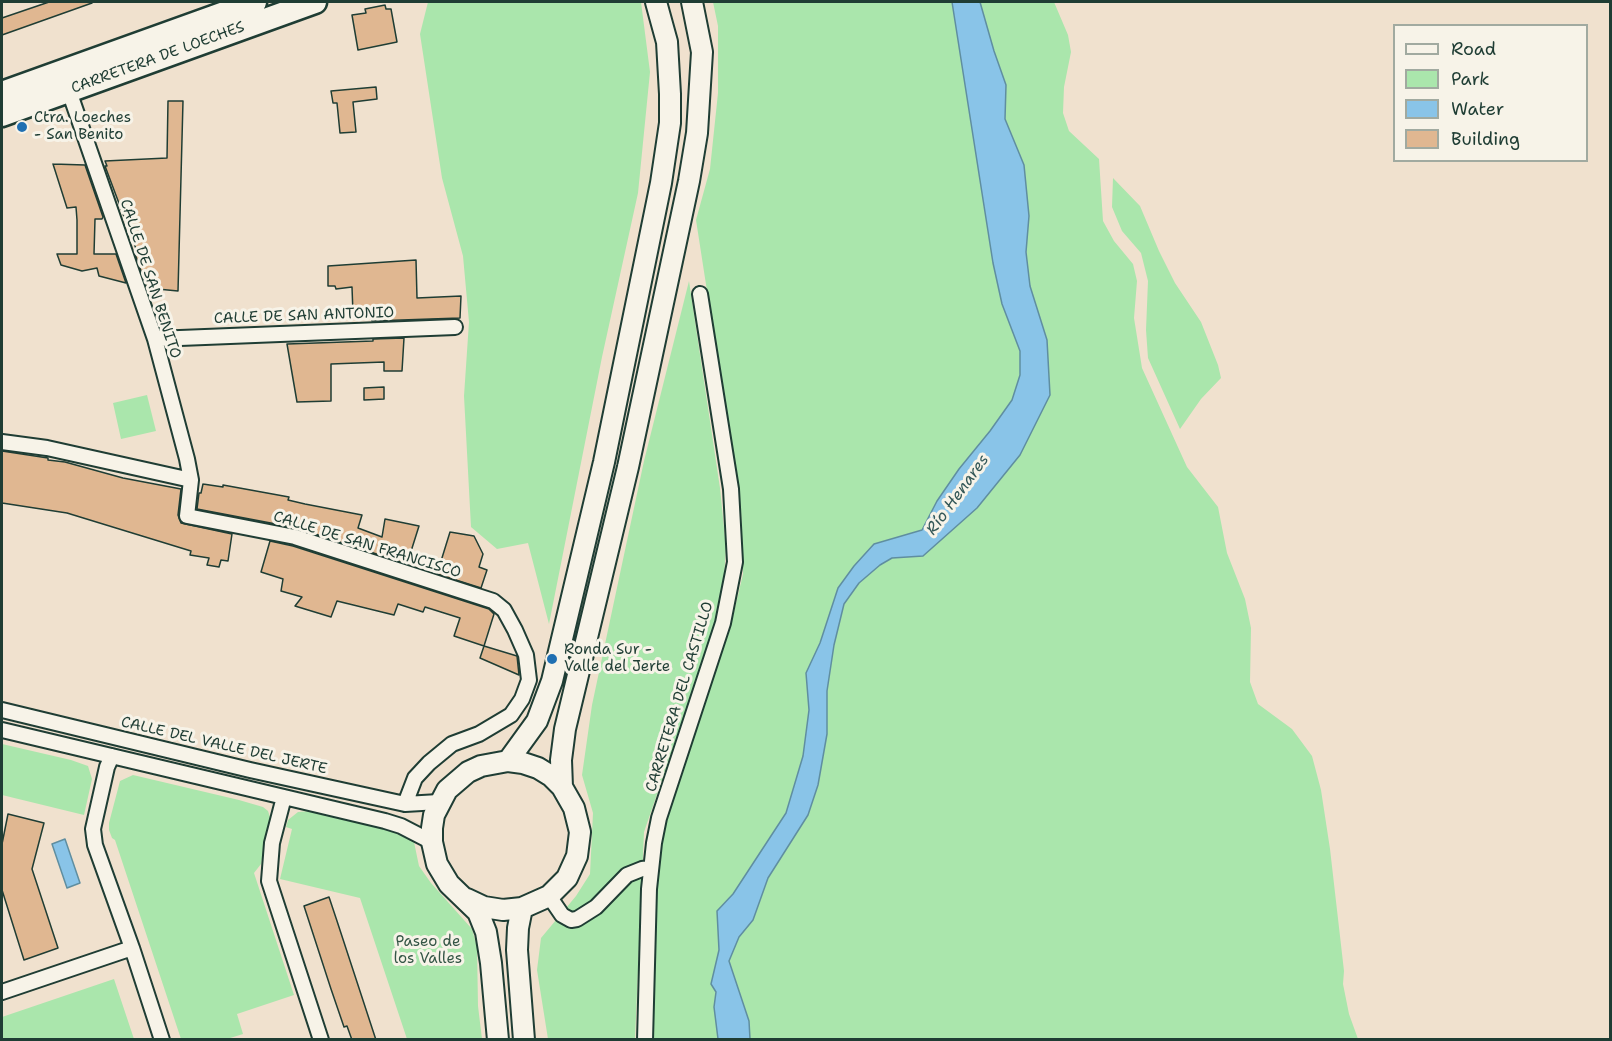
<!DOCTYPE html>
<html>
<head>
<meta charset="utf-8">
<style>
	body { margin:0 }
	#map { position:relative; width:1612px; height:1041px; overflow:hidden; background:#f0e1ce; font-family:"Shantell Sans",sans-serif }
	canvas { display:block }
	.frame { position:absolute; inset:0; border:3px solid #1f3d34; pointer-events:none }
	.legend { position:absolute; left:1393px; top:24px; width:195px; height:138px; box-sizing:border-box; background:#f7f3e8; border:2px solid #a1aaa0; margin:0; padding:8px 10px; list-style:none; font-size:18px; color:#1f3d34 }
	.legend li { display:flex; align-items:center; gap:12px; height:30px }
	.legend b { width:30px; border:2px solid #a1aaa0 }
</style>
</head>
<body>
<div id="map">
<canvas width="1612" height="1041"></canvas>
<div class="frame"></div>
<ul class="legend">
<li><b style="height:8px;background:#f7f3e8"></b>Road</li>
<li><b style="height:16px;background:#aae6ac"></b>Park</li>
<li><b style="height:16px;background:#89c4e8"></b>Water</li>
<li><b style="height:16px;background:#e0b791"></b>Building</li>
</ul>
</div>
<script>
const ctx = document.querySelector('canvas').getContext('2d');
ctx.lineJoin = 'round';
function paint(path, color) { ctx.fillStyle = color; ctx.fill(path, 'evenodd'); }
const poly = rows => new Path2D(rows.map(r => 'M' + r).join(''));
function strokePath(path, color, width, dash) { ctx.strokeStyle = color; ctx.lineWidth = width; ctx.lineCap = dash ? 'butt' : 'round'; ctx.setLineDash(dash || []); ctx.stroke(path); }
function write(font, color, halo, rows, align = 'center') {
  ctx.font = font + ' "Shantell Sans",sans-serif'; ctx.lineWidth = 6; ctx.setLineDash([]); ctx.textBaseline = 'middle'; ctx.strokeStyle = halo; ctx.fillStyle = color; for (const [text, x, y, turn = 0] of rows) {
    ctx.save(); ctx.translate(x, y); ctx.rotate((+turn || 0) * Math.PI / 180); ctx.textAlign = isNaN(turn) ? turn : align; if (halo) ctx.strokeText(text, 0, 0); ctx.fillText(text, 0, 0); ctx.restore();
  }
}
paint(poly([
	[428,2,641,2,650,72,638,193,602,357,549,624,528,543,497,549,471,527,464,396,469,322,463,256,442,178,420,34],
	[713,2,952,2,993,263,1002,304,1020,351,1020,375,1012,400,990,431,959,469,937,501,922,530,874,544,838,588,820,643,806,673,809,710,803,756,786,813,733,894,717,911,719,950,711,984,716,992,714,1007,718,1039,653,1040,654,933,658,873,664,828,701,711,733,616,743,574,741,510,696,220,710,169,718,93,718,26],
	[980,2,1054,2,1068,35,1071,52,1064,87,1063,113,1069,131,1099,159,1103,221,1114,241,1133,264,1137,281,1134,318,1142,368,1187,467,1218,507,1227,553,1245,599,1251,628,1250,682,1258,704,1292,729,1312,756,1321,790,1330,849,1344,971,1343,984,1349,1014,1358,1039,750,1039,749,1021,728,961,739,937,753,920,768,878,808,815,818,785,827,734,827,691,834,645,844,604,859,583,880,565,892,558,923,556,1047,340,1030,286,1026,252,1029,216,1024,165,1005,119,1006,85,994,51],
	[1113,178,1140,206,1159,251,1175,283,1201,322,1218,365,1221,378,1201,399,1180,429,1148,358,1146,330,1148,281,1141,253,1122,231,1112,207],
	[689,281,720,488,726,548,723,592,707,649,644,832,635,1039,548,1039,537,970,541,938,576,896,590,874,593,813,582,775,592,705,644,461],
	[147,395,156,431,121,439,113,403],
	[2,744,71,760,88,766,92,779,84,815,2,795],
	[133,775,239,800,263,807,268,811,271,820,261,864,254,873,294,995,237,1014,243,1034,227,1039,181,1039,115,840,112,838,109,830,109,823,120,781],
	[310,811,387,829,414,842,419,866,431,883,472,929,477,947,478,1006,482,1039,407,1039,360,898,280,879,292,829,286,827,288,820,298,812],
	[114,979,134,1039,2,1039,2,1017]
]), '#aae6ac');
const water = poly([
	[952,2,980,2,994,51,1006,85,1005,119,1024,165,1029,216,1026,252,1030,286,1047,340,1050,395,1020,455,977,508,923,556,892,558,880,565,859,583,844,604,834,645,827,691,827,734,818,785,808,815,768,878,753,920,739,937,729,961,749,1021,750,1039,718,1039,714,1007,716,992,711,984,719,950,717,911,733,894,786,813,803,756,809,710,806,673,820,643,838,588,854,566,874,544,922,530,937,501,959,469,990,431,1012,400,1020,375,1020,351,1002,304,993,263,952,2],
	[65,839,80,883,67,888,52,844,65,839]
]);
paint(water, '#89c4e8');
strokePath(water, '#5f8ea0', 1.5);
const building = poly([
	[49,2,92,2,92,3,2,35,2,18,49,2],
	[385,5,386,9,391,9,397,42,358,50,352,15,366,13,365,9,385,5],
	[376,87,377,99,353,102,356,132,340,133,337,103,333,103,331,91,376,87],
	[168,101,183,101,178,291,147,288,135,254,138,254,105,166,107,166,105,161,167,158,168,101],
	[53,164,85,165,103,217,102,219,95,219,94,254,116,254,126,283,99,276,97,268,82,271,61,265,57,254,77,254,77,220,76,207,67,208,53,164],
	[416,260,417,298,461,296,460,318,372,321,371,314,353,314,352,287,336,289,335,286,328,286,328,266,416,260],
	[404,338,402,371,384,371,384,362,331,364,331,401,297,402,287,344,373,341,373,339,404,338],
	[384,387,384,399,364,400,364,388,384,387],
	[2,451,48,458,48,460,65,462,123,478,181,489,178,515,181,523,232,534,228,561,221,560,219,567,207,565,209,558,190,555,191,551,67,513,2,503,2,451],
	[203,484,223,487,223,485,289,497,288,500,305,504,362,515,358,528,382,537,385,519,419,526,407,564,297,528,197,509,199,493,201,493,203,484],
	[450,532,474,536,483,554,479,567,487,570,481,588,437,574,450,532],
	[270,541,293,546,489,609,494,614,484,646,454,636,460,618,425,607,423,612,398,604,394,615,337,601,331,617,295,606,302,597,281,591,283,579,261,572,270,541],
	[484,646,517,656,519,675,480,658,484,646],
	[8,814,44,823,32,869,58,948,24,960,2,890,2,844,8,814],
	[329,897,337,921,376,1040,352,1040,347,1026,344,1027,331,989,304,906,329,897]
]);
paint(building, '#e0b791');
strokePath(building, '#1f3d34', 1.5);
const street = poly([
	[69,91,155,339,187,459,191,480,187,516,295,537,493,601,504,610,515,630,526,655,529,680,522,699,511,715,479,734,452,744,429,763,415,778,405,804],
	[155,339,455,327],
	[2,442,47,448,191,480],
	[2,710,250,770,405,804,439,802],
	[2,730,385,821,401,826,432,842],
	[112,756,107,767,93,829,95,845,132,948,162,1040],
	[284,797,272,843,269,881,321,1040],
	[549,896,562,915,571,920,577,919,596,907,627,875,642,869,650,868],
	[2,992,132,948],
	[645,1040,649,889,654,843,659,818,723,623,735,562,731,489,700,294]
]);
const secondary = poly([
	[508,761,537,721,552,681,604,462,661,183,670,123,670,94,667,42,656,2],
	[562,787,561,760,565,729,628,467,689,181,697,133,702,52,692,2],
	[467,899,484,907,503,910,522,908,549,896,567,878,577,856,580,832,574,808,562,787,551,776,538,768,523,763,508,761,481,766,468,772,447,790,434,815,432,828,432,842,437,864,449,884,478,912,486,932,491,963,498,1040],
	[522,908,518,928,517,950,524,1040]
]);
const primary = poly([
	[2,93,255,2],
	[2,115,315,2]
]);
strokePath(street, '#1f3d34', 18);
strokePath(secondary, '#1f3d34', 24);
strokePath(primary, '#1f3d34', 27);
strokePath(street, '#f7f3e8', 14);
strokePath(secondary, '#f7f3e8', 20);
strokePath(primary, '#f7f3e8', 22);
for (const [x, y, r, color] of [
	[22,127,6,"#1f6fb2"],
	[552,659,6,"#1f6fb2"]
]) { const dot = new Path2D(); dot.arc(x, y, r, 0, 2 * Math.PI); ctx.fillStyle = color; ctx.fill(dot); strokePath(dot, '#f7f3e8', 2); }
write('15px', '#1f3d34', '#f7f3e8', [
	["CARRETERA DE LOECHES",158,58,-20],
	["CALLE DE SAN BENITO",150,279,72],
	["CALLE DE SAN ANTONIO",304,316,-2],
	["CALLE DE SAN FRANCISCO",367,545,17],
	["CARRETERA DEL CASTILLO",680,697,-73],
	["CALLE DEL VALLE DEL JERTE",224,746,13]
]);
write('15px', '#1f3d34', '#f7f3e8', [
	["Ctra. Loeches",34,118],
	["- San Benito",34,135],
	["Ronda Sur -",564,650],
	["Valle del Jerte",564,667]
], 'left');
write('15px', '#345646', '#f7f3e8', [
	["Paseo de",428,942],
	["los Valles",428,959]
]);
write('italic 16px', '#345858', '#f7f3e8', [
	["Río Henares",958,495,-54]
]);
</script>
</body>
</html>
